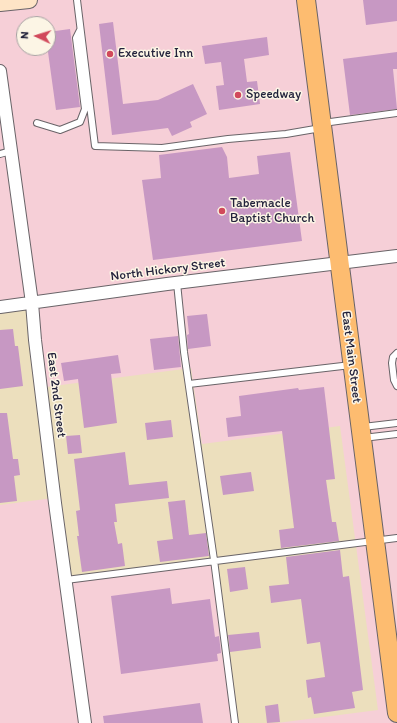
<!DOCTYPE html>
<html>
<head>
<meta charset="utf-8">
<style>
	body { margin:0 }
	#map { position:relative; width:397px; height:723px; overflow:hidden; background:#ecdfbd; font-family:Itim,sans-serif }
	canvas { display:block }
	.north { position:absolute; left:16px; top:16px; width:40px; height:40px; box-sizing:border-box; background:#fcf5e5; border:1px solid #a5a1a1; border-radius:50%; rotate:274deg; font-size:11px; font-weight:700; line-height:16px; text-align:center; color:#22223b }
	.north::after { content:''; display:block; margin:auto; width:14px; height:18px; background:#d1495b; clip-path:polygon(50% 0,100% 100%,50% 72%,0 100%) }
</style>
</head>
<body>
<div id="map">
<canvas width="397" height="723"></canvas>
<div class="north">N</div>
</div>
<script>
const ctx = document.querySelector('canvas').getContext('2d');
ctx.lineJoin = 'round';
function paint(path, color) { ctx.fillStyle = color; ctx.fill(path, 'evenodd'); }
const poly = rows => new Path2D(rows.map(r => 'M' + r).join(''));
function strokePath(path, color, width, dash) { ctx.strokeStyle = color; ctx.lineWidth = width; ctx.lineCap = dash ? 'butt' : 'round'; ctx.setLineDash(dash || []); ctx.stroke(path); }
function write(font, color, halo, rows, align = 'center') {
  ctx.font = font + ' Itim,sans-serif'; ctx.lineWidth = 3; ctx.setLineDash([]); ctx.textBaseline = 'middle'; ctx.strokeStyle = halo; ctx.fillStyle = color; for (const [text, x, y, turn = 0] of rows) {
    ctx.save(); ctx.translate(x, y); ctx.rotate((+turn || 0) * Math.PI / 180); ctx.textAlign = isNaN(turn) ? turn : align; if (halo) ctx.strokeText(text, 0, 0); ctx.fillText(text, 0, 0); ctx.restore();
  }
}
paint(poly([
	[0,0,397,0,397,723,277,723,378,710,340,426,202,444,191,368,46,387,34,298,0,302],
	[24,24,48,24,48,48,24,48],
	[61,497,71,576,216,558,238,723,0,723,0,505]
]), '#f6cfd7');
paint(poly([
	[363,0,397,0,397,21,366,25],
	[113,22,123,104,158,100,193,84,207,114,190,122,192,127,172,136,168,128,112,135,99,24],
	[70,29,80,107,56,110,48,52,48,32],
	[267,37,269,55,244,59,247,82,257,81,260,104,219,110,216,86,224,85,221,62,205,64,202,46],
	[397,52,397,69,393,69,397,109,350,115,343,59],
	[222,147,227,157,229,178,259,174,257,156,290,152,302,241,153,260,142,180,161,178,159,155],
	[207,314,211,346,188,349,187,335,189,334,187,316],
	[13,329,15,346,18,346,23,386,0,389,0,330],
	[178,336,181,367,154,370,150,339],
	[118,355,121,373,111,374,117,423,84,428,78,379,64,381,61,363],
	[324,387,335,479,326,480,332,522,336,522,339,541,281,548,279,530,294,528,282,431,228,437,226,418,241,416,239,396,298,388,299,390],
	[0,413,7,413,13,459,18,459,20,475,14,476,17,501,0,503],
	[171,420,173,437,147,440,145,423],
	[80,435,82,453,68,454,66,436],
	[125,452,129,485,167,481,169,498,115,504,117,522,114,522,118,544,122,543,125,566,82,572,77,536,79,536,76,511,80,510,74,459],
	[251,472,254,491,223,495,220,476],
	[185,500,189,535,206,533,209,556,160,562,157,541,173,539,168,502],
	[340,550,343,577,349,576,363,690,352,692,355,708,314,714,311,697,308,698,306,680,325,677,320,642,307,644,301,599,271,603,269,586,289,584,286,557],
	[245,567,248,589,230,592,227,569],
	[170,588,172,604,210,599,215,637,219,636,221,653,217,654,218,661,121,674,111,596],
	[259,632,261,648,230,652,228,635],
	[200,703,203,723,104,723,103,716],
	[278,704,280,722,267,723,265,706]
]), '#c798c3');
const lane = poly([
	[77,0,95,146,162,148,228,139,286,134,321,128],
	[37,123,60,130,80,122,85,109,76,38,80,30],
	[323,123,397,113],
	[0,154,11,151],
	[177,283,184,352,214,560,235,723],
	[397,353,393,357,392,363,394,380,397,386],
	[189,384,351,365],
	[363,427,397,423],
	[363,438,397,434],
	[66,580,397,538]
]);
const street = poly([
	[0,71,32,303,35,340,55,503,85,723],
	[0,307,167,284,397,256]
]);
const secondary = poly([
	[0,3,29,0]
]);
const primary = poly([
	[306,0,397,713]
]);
strokePath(lane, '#696468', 8);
strokePath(street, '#696468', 14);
strokePath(secondary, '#696468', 18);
strokePath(primary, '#696468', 20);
strokePath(lane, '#fff', 6);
strokePath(street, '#fff', 12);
strokePath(secondary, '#fee4c6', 16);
strokePath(primary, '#fdbc70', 18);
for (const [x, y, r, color] of [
	[110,54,4,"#d1495b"],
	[238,95,4,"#d1495b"],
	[222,211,4,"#d1495b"]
]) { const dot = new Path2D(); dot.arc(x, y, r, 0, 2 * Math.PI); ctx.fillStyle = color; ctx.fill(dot); strokePath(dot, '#fcf5e5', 1.5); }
write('13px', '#22223b', '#fcf5e5', [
	["Executive Inn",118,54],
	["Speedway",246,95],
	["Tabernacle",230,204],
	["Baptist Church",230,219]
], 'left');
write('13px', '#22223b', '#fcf5e5', [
	["North Hickory Street",168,270,-7],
	["East Main Street",351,357,83],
	["East 2nd Street",56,395,83]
]);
</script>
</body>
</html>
